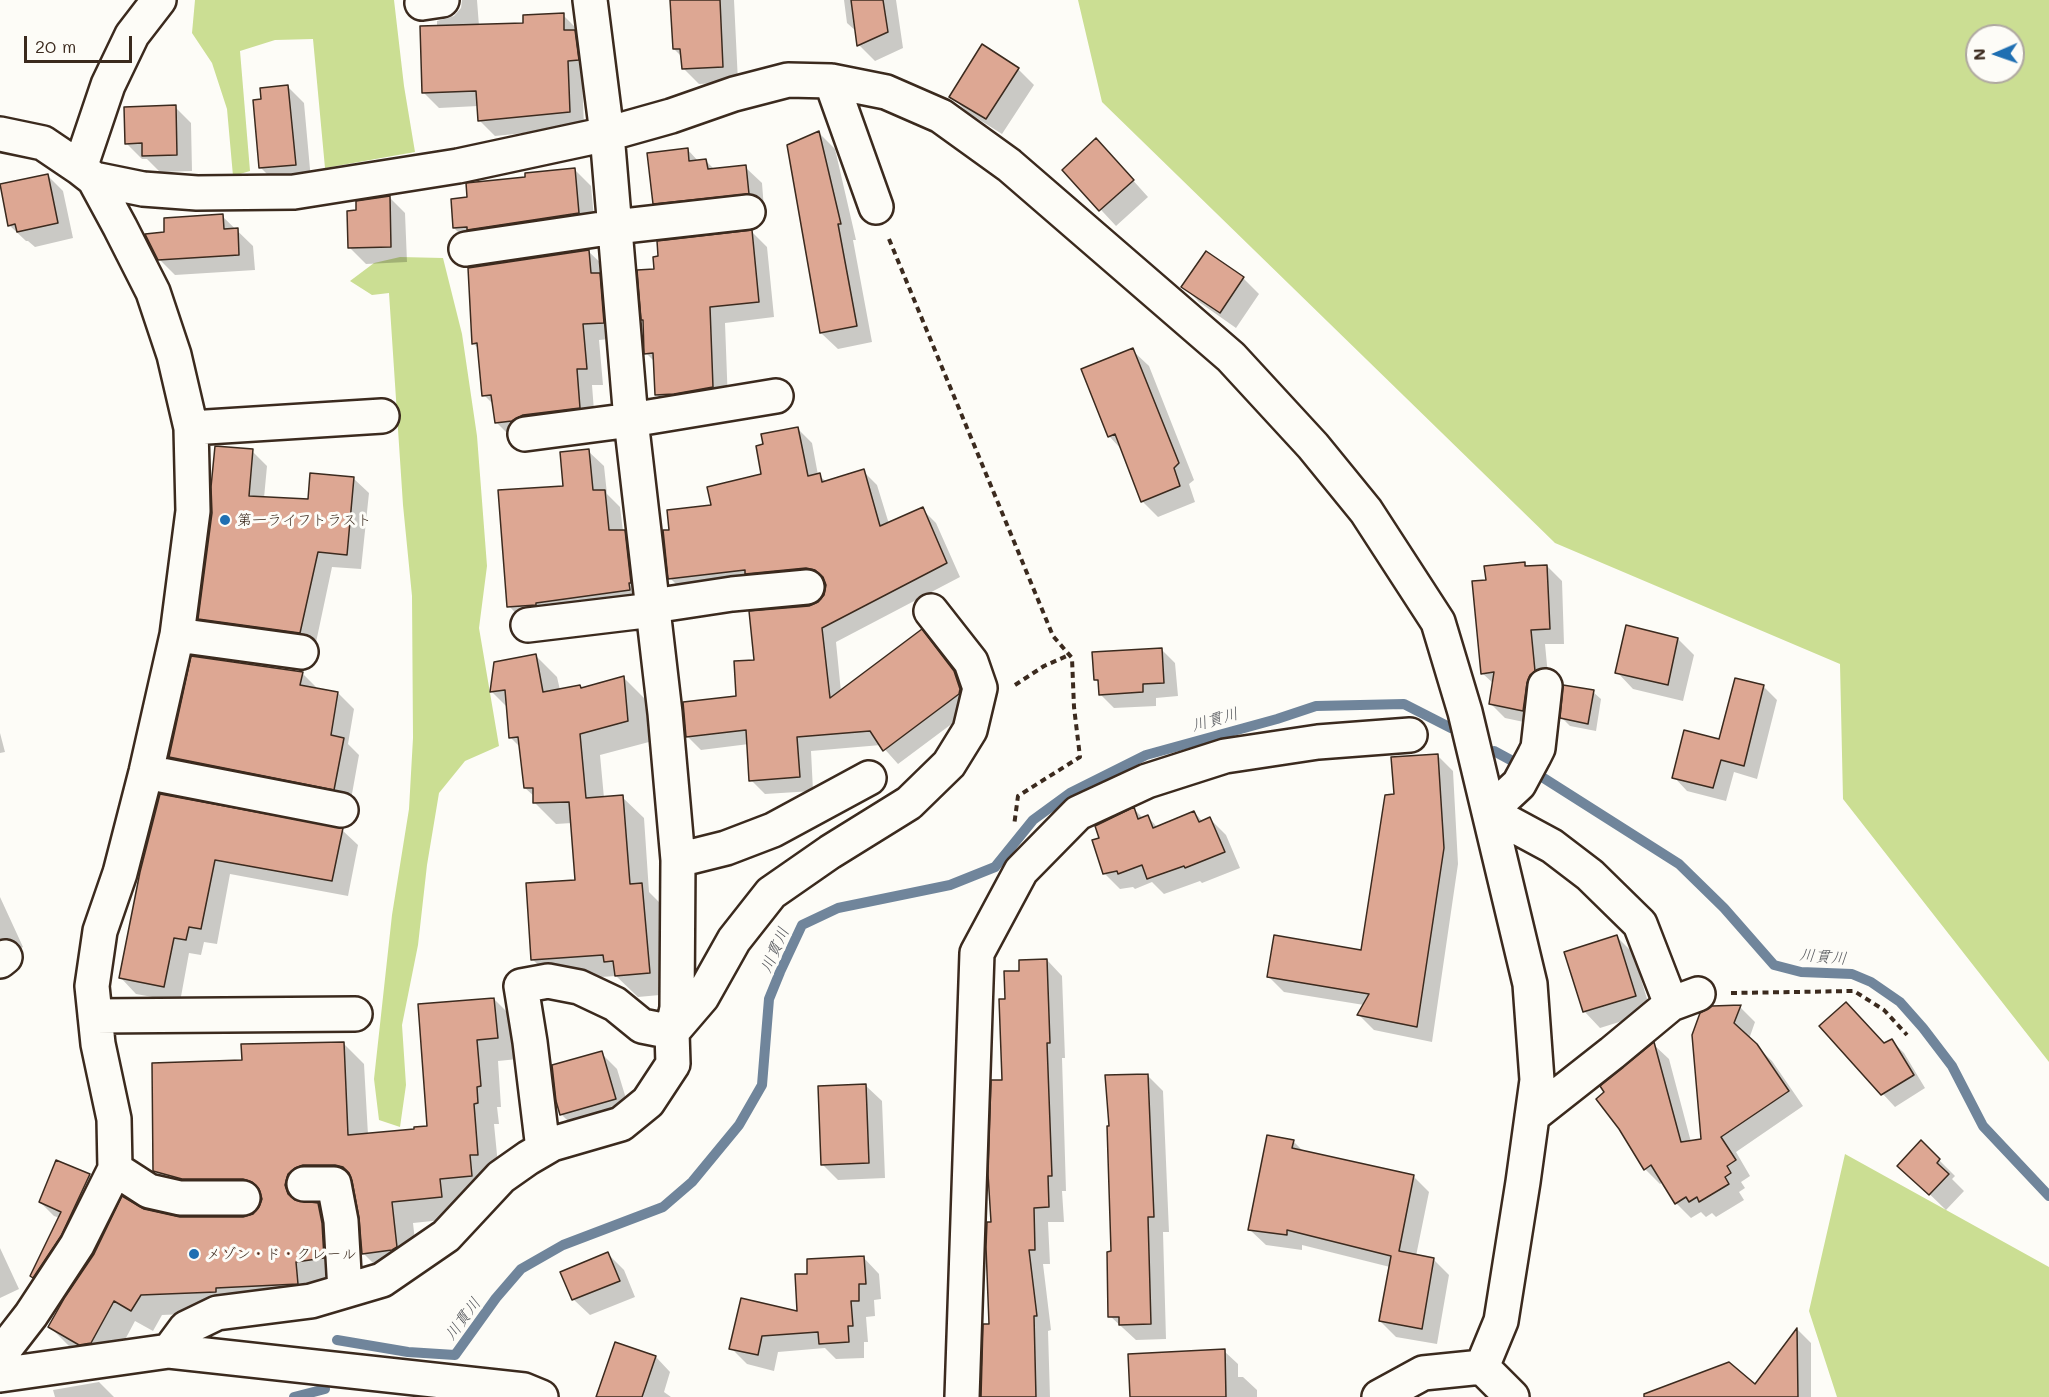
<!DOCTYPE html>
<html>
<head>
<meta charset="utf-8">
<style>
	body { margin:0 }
	#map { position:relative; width:2049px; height:1397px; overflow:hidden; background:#fdfcf7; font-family:Mali,sans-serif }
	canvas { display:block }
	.north { position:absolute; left:1965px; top:24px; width:60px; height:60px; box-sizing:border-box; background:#fdfcf7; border:2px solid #afa8a0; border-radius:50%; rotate:268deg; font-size:16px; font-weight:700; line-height:24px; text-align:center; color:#3b2a1e }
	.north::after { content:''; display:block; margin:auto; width:21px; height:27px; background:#1f6fb2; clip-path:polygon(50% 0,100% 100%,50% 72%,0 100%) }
	.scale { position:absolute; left:24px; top:36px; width:108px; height:27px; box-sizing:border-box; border:3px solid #3b2a1e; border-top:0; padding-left:8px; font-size:18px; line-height:21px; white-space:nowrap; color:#3b2a1e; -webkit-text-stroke:4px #fdfcf7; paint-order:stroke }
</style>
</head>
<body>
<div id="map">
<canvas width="2049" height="1397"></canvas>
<div class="north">N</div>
<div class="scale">20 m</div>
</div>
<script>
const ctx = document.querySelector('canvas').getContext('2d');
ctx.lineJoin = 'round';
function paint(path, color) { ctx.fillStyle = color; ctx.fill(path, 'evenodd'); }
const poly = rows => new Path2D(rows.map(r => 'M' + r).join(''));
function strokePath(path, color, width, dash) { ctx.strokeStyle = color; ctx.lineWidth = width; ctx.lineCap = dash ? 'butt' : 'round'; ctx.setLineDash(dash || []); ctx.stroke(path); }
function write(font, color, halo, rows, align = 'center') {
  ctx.font = font + ' Mali,"Klee One",sans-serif'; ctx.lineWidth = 6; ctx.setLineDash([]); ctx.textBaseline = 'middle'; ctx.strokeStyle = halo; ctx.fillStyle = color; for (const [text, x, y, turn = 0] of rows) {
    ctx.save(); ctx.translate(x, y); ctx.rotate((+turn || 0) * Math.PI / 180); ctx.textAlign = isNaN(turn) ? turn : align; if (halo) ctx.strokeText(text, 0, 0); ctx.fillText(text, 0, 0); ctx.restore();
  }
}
paint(poly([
	[195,0,394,0,404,86,415,152,325,168,313,39,275,40,240,51,250,171,233,176,227,109,212,63,192,33],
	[1078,0,2049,0,2049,1062,1843,799,1840,664,1555,543,1102,102],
	[1977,36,2013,36,2013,72,1977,72],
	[400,257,443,258,462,334,477,436,487,566,479,628,499,746,465,761,439,793,427,865,418,945,402,1025,406,1085,400,1127,379,1120,374,1079,392,915,409,809,413,738,412,596,403,505,389,293,372,295,350,281,374,263],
	[1845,1154,2049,1267,2049,1397,1837,1397,1809,1311]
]), '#cbde93');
paint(poly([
	[462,0,477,0,479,26,524,24,563,15,578,30,593,75,582,76,584,127,495,136,480,121,478,106,439,108,423,92,437,27,437,21,454,16,461,8],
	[671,0,734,0,738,82,699,84,683,68,682,57,674,49],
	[844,0,896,0,903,48,875,61,859,45,857,32,847,23],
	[1018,69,1034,85,1002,134,967,112,951,96],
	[288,87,304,103,311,180,277,184,261,168,263,100],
	[175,107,191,123,192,171,160,172,147,159,142,159,126,143],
	[819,133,835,149,856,240,853,240,872,342,838,349,821,333],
	[688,150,699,162,706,161,715,170,745,167,762,183,764,209,670,219,654,203],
	[1112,157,1148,197,1116,226,1064,170],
	[575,170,591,186,595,229,470,244,454,228,468,198,527,179],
	[47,175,63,191,73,238,35,247,28,241,26,241,9,225],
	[389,197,405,213,407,262,366,264,350,248,358,212],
	[222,216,253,246,255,270,175,275,159,259,166,234],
	[752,232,767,247,774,317,725,323,728,403,672,410,656,394,655,362,646,353,656,270],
	[588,251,605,267,619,338,599,340,603,385,592,385,595,424,512,438,496,422,494,405,484,395,479,349,473,343],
	[1206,253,1243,278,1259,294,1236,328,1199,302,1183,286],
	[1132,350,1149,366,1194,480,1189,484,1195,502,1158,517,1142,501,1122,450,1109,436],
	[798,429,812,443,818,475,827,482,863,471,877,485,889,524,922,509,936,523,960,577,836,642,841,692,921,631,935,645,968,687,973,708,898,764,881,745,811,751,813,791,765,794,751,780,749,744,701,750,687,736,738,697,756,661,810,607,819,603,825,596,826,583,684,592,670,578,670,532,763,475],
	[252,451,267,466,264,498,309,500,354,479,369,493,361,569,332,567,315,647,214,633,200,618],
	[588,451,604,466,607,494,620,507,623,531,640,547,646,598,524,622,509,606],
	[1524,563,1528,567,1547,566,1562,581,1564,644,1545,644,1549,686,1538,725,1505,718,1490,703,1494,684,1482,673,1487,581],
	[1678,639,1694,655,1683,701,1633,689,1617,672],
	[1161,649,1175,663,1178,696,1156,698,1156,706,1114,708,1100,694,1100,684,1095,679],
	[536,656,557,677,560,690,580,686,583,689,624,678,645,699,649,742,600,755,604,798,622,797,644,818,649,892,663,906,671,994,638,997,616,976,554,980,532,959,576,881,572,823,556,824,535,803,535,797,525,788,521,748,511,738,508,708,492,692,495,663],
	[302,673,319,690,338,693,354,709,348,744,359,755,350,805,186,773,170,757],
	[1763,686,1777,700,1757,779,1734,772,1726,801,1687,791,1674,777,1721,741],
	[1593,692,1601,699,1596,731,1570,726,1562,718],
	[0,733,5,752,0,753],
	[1438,756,1453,771,1458,864,1432,1042,1374,1030,1359,1015,1364,1005,1284,992,1269,977,1362,952,1396,796],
	[1134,809,1144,819,1148,817,1158,828,1194,812,1203,822,1210,819,1226,835,1240,868,1202,883,1200,881,1164,894,1152,882,1135,889,1133,887,1120,889,1104,873,1101,839],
	[342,830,358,845,348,896,230,874,217,944,204,942,201,955,189,953,180,1002,136,994,121,978,141,873],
	[0,897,23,947,0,958],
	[1617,937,1633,953,1651,1012,1600,1028,1584,1011],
	[1047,960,1062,976,1065,1058,1062,1058,1066,1191,1062,1191,1064,1222,1048,1222,1050,1264,1043,1264,1051,1330,1048,1331,1050,1397,982,1397,990,1325,992,1224,1003,1081,1006,1001,1021,972],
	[494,999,515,1020,518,1059,498,1061,501,1107,497,1107,499,1124,494,1124,499,1175,462,1218,413,1223,418,1268,384,1274,363,1253,361,1217,355,1186,325,1186,309,1195,307,1203,318,1204,339,1225,345,1279,236,1312,162,1315,153,1331,135,1321,112,1364,101,1365,71,1348,50,1327,144,1211,180,1218,244,1218,253,1216,260,1209,263,1200,204,1200,175,1192,154,1170,244,1061,343,1043,364,1064,368,1135,416,1131,429,1127],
	[1740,1007,1755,1022,1749,1039,1772,1061,1803,1106,1736,1152,1750,1176,1741,1182,1745,1188,1739,1192,1744,1200,1716,1217,1712,1213,1706,1217,1701,1212,1691,1218,1676,1203,1663,1182,1660,1184,1645,1169,1654,1045,1669,1059,1691,1142,1703,1140,1694,1035],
	[1821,1027,1885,1045,1892,1041,1904,1053,1925,1088,1895,1107],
	[601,1053,617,1069,631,1115,577,1130,561,1114],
	[1147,1075,1163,1091,1169,1232,1163,1232,1166,1339,1136,1340,1110,1316,1112,1253],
	[865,1085,882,1101,885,1178,838,1180,822,1164],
	[1293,1141,1304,1152,1413,1176,1429,1192,1416,1256,1433,1259,1449,1275,1437,1344,1396,1337,1380,1321,1390,1267,1302,1245,1302,1250,1266,1245,1250,1230],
	[1921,1142,1955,1176,1952,1179,1964,1191,1946,1210,1916,1181],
	[57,1162,90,1175,103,1189,45,1290,32,1276,60,1218,54,1216,40,1202],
	[0,1248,19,1289,0,1298],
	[608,1254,624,1270,635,1297,590,1315,573,1299],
	[863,1257,879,1274,881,1299,874,1300,875,1316,866,1317,868,1342,864,1342,864,1358,836,1359,825,1348,778,1352,774,1371,747,1364,731,1348,799,1313,809,1275],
	[1798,1330,1811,1343,1811,1397,1698,1397,1755,1386],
	[1224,1351,1238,1364,1238,1377,1243,1377,1257,1390,1257,1397,1132,1397],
	[656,1357,670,1372,664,1392,671,1397,598,1397],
	[99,1382,114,1397,55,1397,53,1390]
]), '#0003');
strokePath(poly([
	[1494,751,1542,777,1679,864,1724,908,1774,965,1801,972,1852,974,1871,982,1900,1002,1923,1028,1952,1066,1983,1126,2049,1196],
	[337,1340,408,1352,455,1355,496,1298,521,1269,563,1245,663,1207,692,1182,739,1125,762,1085,769,999,780,972,802,925,838,908,950,885,995,867,1033,820,1070,793,1146,755,1277,719,1316,706,1404,704,1451,728],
	[294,1397,325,1389]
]), '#70859b', 10);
const building = poly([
	[670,0,720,0,723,67,682,69,680,49,673,49,670,0],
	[851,0,883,0,888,32,857,46,851,0],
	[564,13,564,30,575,30,579,60,568,61,570,112,478,121,476,91,422,93,420,26,523,23,523,15,564,13],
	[982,44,1019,68,986,119,949,97,982,44],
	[288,85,296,165,259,168,253,100,261,99,260,88,288,85],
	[176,105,177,155,142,156,142,143,125,144,124,107,176,105],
	[819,131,841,224,838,224,857,326,820,333,787,145,819,131],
	[1096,138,1134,180,1099,211,1062,170,1096,138],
	[688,148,689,161,706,159,708,169,746,165,749,194,653,204,647,153,688,148],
	[575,168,579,213,467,230,467,227,453,228,451,199,467,197,466,183,525,177,525,173,575,168],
	[48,174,58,223,17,232,15,224,8,226,0,184,48,174],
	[390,196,391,247,348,248,347,211,356,210,356,201,390,196],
	[223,214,224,229,238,228,239,255,158,260,145,234,164,232,164,218,223,214],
	[752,230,759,302,710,307,713,387,674,394,655,395,653,353,644,354,643,320,641,320,637,270,654,269,653,257,658,256,657,241,752,230],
	[589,250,591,273,600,273,604,323,583,324,587,369,577,369,580,408,523,415,512,421,495,423,491,395,482,396,477,343,472,344,468,268,589,250],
	[1206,251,1244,277,1220,313,1181,287,1206,251],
	[1133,348,1179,463,1174,468,1180,486,1141,502,1115,434,1108,437,1081,369,1133,348],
	[798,427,808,476,820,473,822,482,864,469,880,526,923,507,947,563,822,628,830,698,922,629,954,671,960,689,959,694,883,751,870,731,797,737,800,777,749,781,746,730,686,737,683,702,736,696,734,661,754,660,749,611,809,606,818,602,824,595,826,585,823,577,815,570,806,568,745,574,745,570,668,579,663,530,669,530,667,510,711,505,707,487,761,474,756,446,763,444,761,434,798,427],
	[215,446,253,449,249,496,308,499,310,473,354,477,347,555,318,552,300,633,198,619,212,513,211,487,215,446],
	[589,449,593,490,605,490,609,530,625,530,631,583,629,583,630,590,536,603,536,605,507,607,498,490,563,486,560,452,589,449],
	[1525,562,1525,566,1547,565,1550,629,1531,630,1535,671,1530,675,1527,683,1523,711,1489,704,1494,672,1481,674,1472,581,1486,580,1484,566,1525,562],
	[1626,625,1678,638,1668,685,1615,673,1626,625],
	[1162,648,1164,683,1143,684,1143,692,1099,695,1098,680,1094,680,1092,652,1162,648],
	[536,654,543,692,580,685,581,688,624,676,628,721,580,734,586,798,623,795,630,884,642,883,650,973,615,976,613,961,604,962,603,955,531,960,526,883,575,880,569,802,533,803,533,788,524,788,518,737,509,738,505,690,490,692,494,662,536,654],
	[191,656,303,672,300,685,338,692,331,735,344,738,334,790,169,757,191,656],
	[1735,678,1764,685,1744,766,1721,760,1713,788,1672,778,1684,730,1719,739,1735,678],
	[1563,685,1594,690,1588,724,1560,718,1563,685],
	[1438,754,1444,848,1417,1027,1357,1015,1369,994,1267,977,1274,935,1361,950,1385,795,1394,794,1391,757,1438,754],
	[160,794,343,828,332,881,215,860,201,929,189,927,186,940,174,938,164,987,119,978,140,872,160,794],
	[1134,807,1138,819,1148,815,1153,828,1194,811,1199,822,1210,817,1225,852,1185,868,1184,866,1147,879,1142,865,1118,874,1117,871,1103,874,1092,840,1099,838,1095,826,1134,807],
	[1617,935,1636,996,1583,1012,1564,952,1617,935],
	[1047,959,1050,1043,1047,1043,1052,1176,1048,1176,1049,1207,1034,1208,1035,1250,1029,1250,1037,1316,1034,1316,1036,1397,981,1397,983,1324,989,1324,986,1247,987,1222,991,1222,988,1174,991,1080,1002,1080,999,999,1005,999,1004,971,1019,971,1019,960,1047,959],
	[494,998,498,1038,477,1040,481,1086,477,1087,478,1103,474,1104,478,1155,470,1155,472,1176,440,1179,442,1197,392,1202,397,1247,392,1250,362,1254,359,1218,352,1181,349,1173,343,1167,335,1165,303,1165,295,1168,288,1174,285,1185,288,1194,295,1200,318,1203,322,1223,324,1258,296,1262,298,1284,216,1288,216,1292,141,1295,131,1311,114,1301,91,1343,79,1345,48,1327,65,1297,94,1254,122,1196,144,1209,180,1217,243,1217,253,1214,259,1207,262,1199,259,1189,252,1182,243,1179,182,1179,153,1171,152,1063,242,1060,241,1044,344,1042,348,1135,414,1129,414,1127,427,1126,418,1004,494,998],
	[1846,1002,1884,1043,1892,1039,1914,1075,1881,1095,1819,1026,1846,1002],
	[1741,1005,1734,1023,1757,1044,1789,1091,1721,1137,1736,1160,1727,1166,1731,1173,1725,1177,1729,1184,1699,1202,1697,1197,1689,1202,1686,1197,1675,1204,1651,1165,1644,1170,1619,1129,1596,1099,1604,1092,1600,1086,1654,1042,1681,1142,1701,1139,1692,1035,1700,1013,1712,1006,1741,1005],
	[602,1051,616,1099,560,1115,556,1101,552,1065,602,1051],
	[1148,1074,1154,1217,1148,1217,1151,1324,1119,1325,1119,1317,1108,1317,1107,1252,1111,1251,1107,1126,1109,1126,1105,1075,1148,1074],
	[866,1084,869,1163,821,1165,818,1086,866,1084],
	[1267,1135,1294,1140,1292,1148,1414,1175,1399,1251,1434,1258,1422,1329,1379,1321,1391,1256,1287,1230,1287,1235,1248,1230,1267,1135],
	[1921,1140,1940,1159,1937,1163,1949,1174,1929,1195,1897,1166,1921,1140],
	[56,1160,90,1174,61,1236,33,1278,30,1276,61,1212,39,1202,56,1160],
	[608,1252,620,1281,572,1300,560,1272,608,1252],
	[864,1256,866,1284,859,1284,859,1301,851,1301,853,1326,848,1326,849,1342,819,1344,818,1332,762,1336,758,1355,729,1349,741,1298,797,1311,795,1274,807,1274,807,1259,864,1256],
	[1797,1328,1798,1397,1644,1397,1644,1394,1729,1362,1755,1384,1797,1328],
	[615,1342,656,1356,642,1397,596,1397,615,1342],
	[1225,1349,1226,1397,1130,1397,1128,1354,1225,1349]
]);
paint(building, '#dda793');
strokePath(building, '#3b2a1e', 1.5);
const minor = poly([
	[422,3,442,0],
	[831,81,876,207],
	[0,134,43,143,80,168,94,179,120,227,153,292,174,355,191,428,193,511,177,635,146,772,120,873,100,931,92,986,98,1044,114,1119,115,1169,77,1245,31,1315,0,1355],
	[80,168,108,85,132,35,159,0],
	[94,179,143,189,197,193,294,192,458,166,607,134,671,116,734,94,788,80,831,81,886,92,941,116,1009,165,1231,357,1313,446,1366,511,1438,622,1465,712,1530,984,1537,1080,1523,1182,1501,1321,1482,1367,1423,1373,1379,1397],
	[466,249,615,227,748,212],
	[191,428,382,416],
	[525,434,631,420,776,396],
	[653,606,732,594,807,587],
	[528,625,653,610],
	[177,635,301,652],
	[1545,686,1538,748,1534,756,1519,784,1489,812,1552,846,1590,875,1640,924,1671,1004],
	[146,772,341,810],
	[678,860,726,848,773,830,869,778],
	[0,961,5,957],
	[95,1016,355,1014],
	[1532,1116,1612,1053,1671,1004,1698,994],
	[543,1149,530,1042,521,986,548,981,579,987,615,1004,642,1026,672,1032,702,997,734,940,771,893,830,852,909,803,949,764,970,730,980,688,971,662,931,611],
	[115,1169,149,1191,180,1198,243,1198],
	[304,1184,334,1184,341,1221,345,1291],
	[169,1351,186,1328,217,1313,311,1301,382,1280,446,1236,501,1177,528,1158,552,1144,621,1124,648,1102,673,1064,672,1032,677,1008,678,860,665,713,631,420,607,134,590,0],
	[1482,1367,1512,1397],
	[0,1375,169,1351,524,1390,541,1397],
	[962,1397,977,953,1021,871,1078,813,1147,781,1225,756,1318,742,1410,735]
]);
strokePath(minor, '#3b2a1e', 38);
strokePath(poly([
	[889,239,1053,636,1072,658,1074,707,1080,757,1018,796,1014,826],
	[1015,685,1044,666,1069,655],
	[1731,993,1854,991,1884,1010,1907,1035]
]), '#3b2a1e', 4, [6, 4.5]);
strokePath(minor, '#fdfcf7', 33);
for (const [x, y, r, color] of [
	[225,520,6,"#1f6fb2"],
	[194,1254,6,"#1f6fb2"]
]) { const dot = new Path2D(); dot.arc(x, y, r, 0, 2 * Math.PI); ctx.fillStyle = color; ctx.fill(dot); strokePath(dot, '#fdfcf7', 2); }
write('15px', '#3b2a1e', '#fdfcf7', [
	["第一ライフトラスト",237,520],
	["メゾン・ド・クレール",206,1254]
], 'left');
write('italic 16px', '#56585d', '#fdfcf7', [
	["川貫川",1215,720,-16],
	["川貫川",775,950,-66],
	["川貫川",1823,957,5],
	["川貫川",463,1319,-53]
]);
</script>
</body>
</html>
